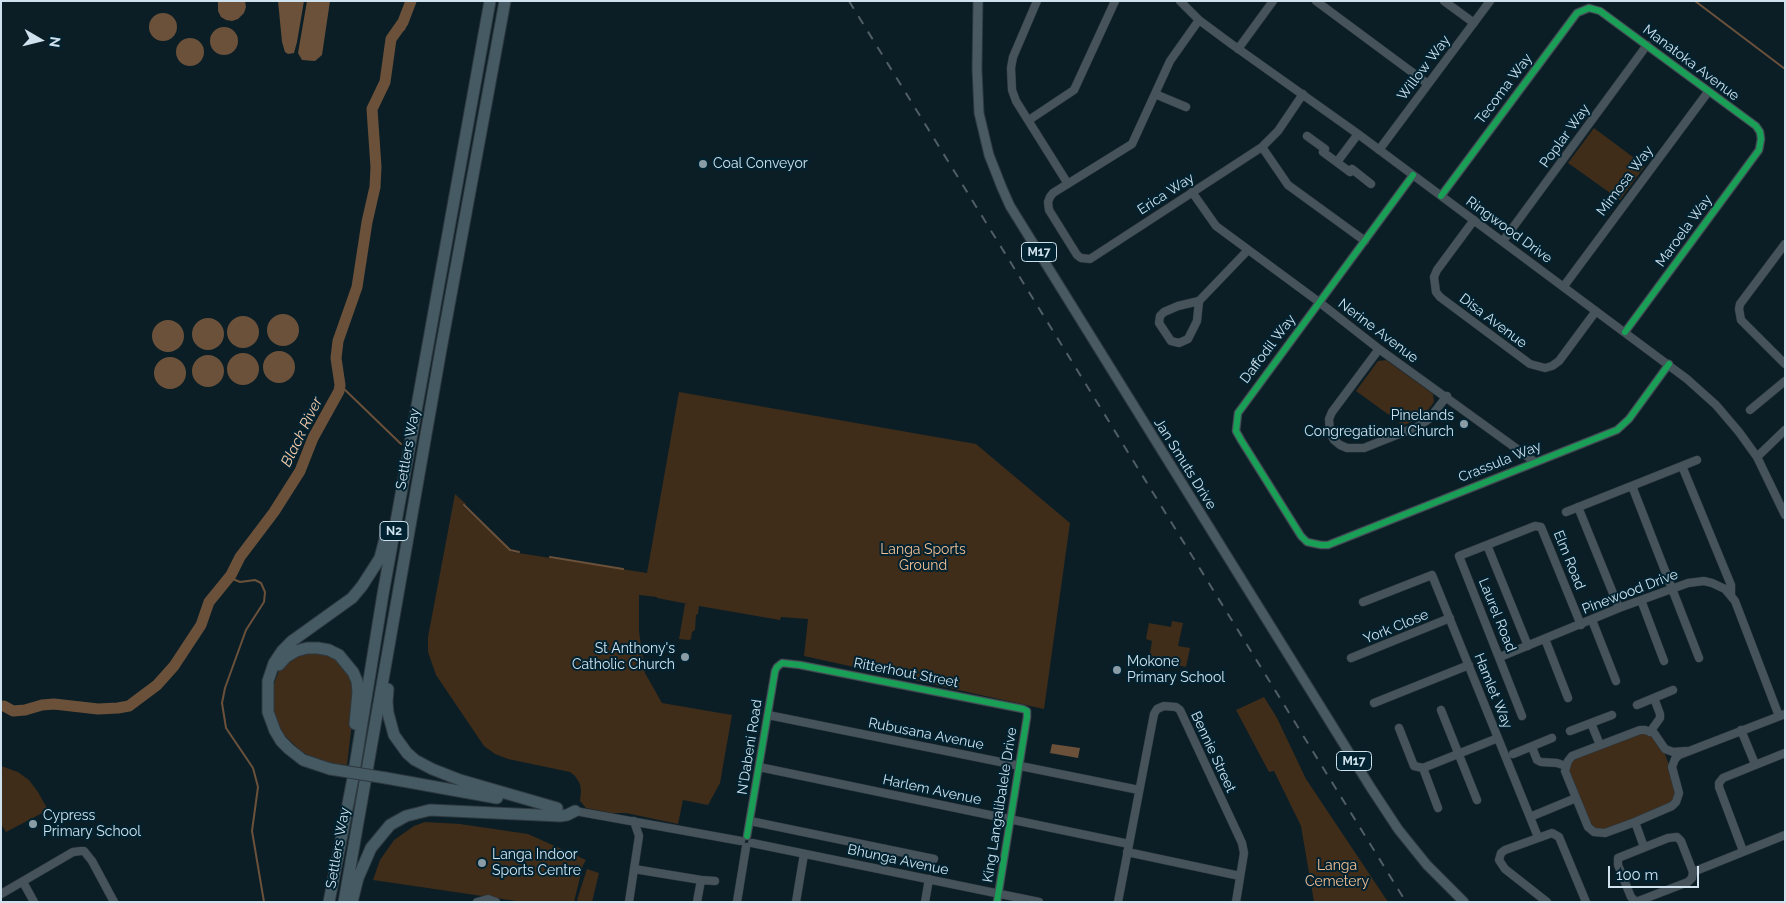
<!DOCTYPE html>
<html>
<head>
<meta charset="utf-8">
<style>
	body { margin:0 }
	#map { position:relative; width:1786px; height:903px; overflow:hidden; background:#0b1e26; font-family:Raleway,sans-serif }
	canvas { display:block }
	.frame { position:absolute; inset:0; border:2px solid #cfe2ed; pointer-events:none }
	.north { position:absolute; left:15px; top:15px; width:50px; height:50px; -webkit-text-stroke:4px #002231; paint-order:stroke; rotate:98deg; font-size:14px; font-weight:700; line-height:20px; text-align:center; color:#cfe2ed }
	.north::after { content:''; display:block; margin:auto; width:18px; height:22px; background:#cfe2ed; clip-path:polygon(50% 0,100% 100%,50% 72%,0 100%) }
	.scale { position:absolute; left:1608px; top:866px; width:91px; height:22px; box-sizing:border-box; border:2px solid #cfe2ed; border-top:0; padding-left:6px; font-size:15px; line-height:18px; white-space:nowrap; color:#cfe2ed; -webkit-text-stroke:4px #002231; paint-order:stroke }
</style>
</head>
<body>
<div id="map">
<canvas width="1786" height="903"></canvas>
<div class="frame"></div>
<div class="north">N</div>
<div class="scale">100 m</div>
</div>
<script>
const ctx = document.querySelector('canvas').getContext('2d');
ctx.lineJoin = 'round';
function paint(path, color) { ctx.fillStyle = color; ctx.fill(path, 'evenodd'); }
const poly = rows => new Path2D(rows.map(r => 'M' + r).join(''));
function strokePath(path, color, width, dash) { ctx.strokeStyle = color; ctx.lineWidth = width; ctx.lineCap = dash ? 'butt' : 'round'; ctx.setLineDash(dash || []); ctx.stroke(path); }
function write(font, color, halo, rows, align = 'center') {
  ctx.font = font + ' Raleway,sans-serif'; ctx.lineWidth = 4; ctx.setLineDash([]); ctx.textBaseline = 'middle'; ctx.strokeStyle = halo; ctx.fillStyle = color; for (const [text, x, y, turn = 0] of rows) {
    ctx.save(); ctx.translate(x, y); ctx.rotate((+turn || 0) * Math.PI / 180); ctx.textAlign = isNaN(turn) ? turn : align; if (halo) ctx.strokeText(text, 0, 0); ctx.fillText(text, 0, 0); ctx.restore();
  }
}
paint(poly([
	[1594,128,1645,166,1620,200,1568,163],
	[1386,360,1433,394,1434,402,1423,417,1402,426,1399,423,1405,415,1394,408,1389,415,1356,391,1378,361],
	[679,392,976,444,1070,523,1044,709,804,656,808,619,781,617,780,620,699,606,698,614,696,615,695,630,692,632,691,639,689,640,679,639,685,604,688,604,657,598,657,597,639,595,639,631,645,673,662,703,732,715,720,783,708,805,683,800,678,824,626,813,611,813,586,808,580,801,581,791,580,784,575,776,570,772,508,759,495,754,484,746,436,675,428,652,428,637,455,494,466,504,463,506,512,552,647,573],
	[1172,621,1183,623,1178,646,1190,648,1186,667,1149,659,1152,641,1146,639,1149,623,1171,627],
	[327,652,349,671,355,697,347,765,326,763,312,758,300,750,284,735,276,720,273,708,273,687,280,668,296,654],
	[1264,697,1277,718,1306,779,1388,902,1314,902,1301,826,1274,771,1269,772,1236,710],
	[1640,733,1650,733,1663,749,1678,788,1675,801,1605,831,1592,828,1569,771,1570,764,1573,760],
	[1,766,18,772,29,780,38,792,48,810,6,832,1,824],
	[425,822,460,824,528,834,586,860,583,865,574,902,523,902,373,880,380,860,394,840,414,826],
	[587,869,599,873,592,902,580,902,577,900]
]), '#3f2c19');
paint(poly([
	[218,1,245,1,246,7,244,13,238,19,232,21,226,20,221,17,218,11],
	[278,1,304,1,297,42,294,53,288,54,285,52,282,42],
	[307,1,330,1,322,55,315,61,302,60,298,53],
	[408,1,414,1,405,30,391,39,389,34,400,19],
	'149 27a14 14 0 1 1 28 0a14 14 0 1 1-28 0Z',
	'210 41a14 14 0 1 1 28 0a14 14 0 1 1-28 0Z',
	'176 52a14 14 0 1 1 28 0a14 14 0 1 1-28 0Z',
	'267 330a16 16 0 1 1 32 0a16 16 0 1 1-32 0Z',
	'227 332a16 16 0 1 1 32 0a16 16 0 1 1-32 0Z',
	'192 334a16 16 0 1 1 32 0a16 16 0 1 1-32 0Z',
	'152 336a16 16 0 1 1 32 0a16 16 0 1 1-32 0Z',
	'263 367a16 16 0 1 1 32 0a16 16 0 1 1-32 0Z',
	'227 369a16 16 0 1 1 32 0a16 16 0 1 1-32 0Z',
	'192 371a16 16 0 1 1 32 0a16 16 0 1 1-32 0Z',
	'154 373a16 16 0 1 1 32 0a16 16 0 1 1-32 0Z',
	[1052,744,1080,748,1078,758,1050,753]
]), '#6b513a');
strokePath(poly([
	[1695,1,1785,69],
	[340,385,401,444],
	[464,505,510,550,519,552],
	[550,557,623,569],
	[231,575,233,579,240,582,255,580,261,583,265,592,264,602,246,630,225,688,222,703,226,728,253,768,258,787,252,831,264,902],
	[1,702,4,706,1,707]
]), '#6b513a', 2);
strokePath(poly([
	[4,706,13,711,25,710,42,705,54,704,98,709,118,708,129,706,157,685,174,666,201,625,209,602,231,575,240,557,274,512,300,471,313,438,339,391,340,385,336,358,338,341,357,287,367,222,375,187,376,167,372,109,385,82,391,39,403,22,411,1]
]), '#6b513a', 11);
const minor = poly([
	[1037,1,1013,57,1011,68,1012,90,1016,101,1068,184],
	[1180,1,1199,20,1230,43,1358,134,1687,379,1716,405,1739,432,1757,457,1785,515],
	[1316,1,1428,84],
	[1444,1,1474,23],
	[1199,20,1170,61,1132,144,1053,193,1050,197,1048,202,1049,210,1077,255,1081,258,1090,259,1262,147,1278,131,1303,94],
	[1238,49,1273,1],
	[1155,94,1186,107],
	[1029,120,1074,90,1115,1],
	[1307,136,1325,149,1323,152,1350,172,1352,169,1371,184],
	[1262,147,1288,185,1365,241],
	[1379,150,1490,1],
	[1337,162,1358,134],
	[1413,175,1238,413,1236,431,1241,440,1301,536,1307,542,1321,545,1328,545,1617,430,1629,419,1669,364],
	[1192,192,1216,226,1319,302,1379,349,1535,462],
	[1441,196,1577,13,1589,8,1600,11,1756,126,1760,132,1761,139,1759,150,1625,332],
	[1474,220,1437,270,1434,277,1436,292,1440,297,1530,364,1545,368,1552,366,1559,361,1596,311],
	[1503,241,1647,45],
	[1785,244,1740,304,1739,309,1741,320,1785,364],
	[1564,286,1708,92],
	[1199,301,1197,321,1188,339,1179,343,1171,341,1159,323,1160,316,1164,312,1178,306,1199,301,1248,250],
	[1379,349,1332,412,1329,419,1330,433,1334,440,1340,445,1347,448,1364,448,1419,426,1429,419,1447,396],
	[1750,410,1785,381],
	[1757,457,1785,430],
	[1682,466,1731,585,1731,595],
	[1632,486,1699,658],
	[1578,507,1619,608],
	[1566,512,1697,460],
	[1487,545,1528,646],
	[1641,600,1664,661],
	[1363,602,1432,575,1538,837],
	[1592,620,1616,681],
	[1545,639,1568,698],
	[1500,657,1619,608,1688,583,1704,581,1712,583,1725,589,1735,601,1779,716],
	[1351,658,1450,618],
	[1374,703,1469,665],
	[1637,705,1673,690],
	[1441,710,1477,800],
	[768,715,1139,790],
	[1522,716,1459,556,1535,526,1541,527,1581,625],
	[1591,723,1600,745],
	[1399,728,1414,766,1423,768,1438,808],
	[1741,730,1755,764],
	[1570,731,1612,715],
	[1650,732,1660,718,1660,714,1654,698],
	[1532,747,1537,760,1541,762,1557,763,1566,766],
	[1686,751,1673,752,1665,749,1654,733,1645,730,1640,730,1572,756,1568,761,1565,771,1588,827,1594,832,1605,833,1635,822,1672,806,1676,802,1679,793,1672,767,1675,759,1679,755,1785,714],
	[1513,754,1552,738],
	[759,767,1129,844],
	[1423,768,1498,738],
	[575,811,741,841],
	[1530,817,1576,798],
	[750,821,934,859],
	[1635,822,1644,847],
	[747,836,775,671,777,667,782,663,800,665,1023,709,1027,711,1027,717,997,902],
	[752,843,1039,902],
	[1743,851,1719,787,1719,783,1723,778,1785,753],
	[1127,852,1240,876],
	[634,869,701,880,715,881],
	[1693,872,1785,835],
	[23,882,34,902],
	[1,894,73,852,81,851,84,851,92,861,114,902],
	[477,902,488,899,496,902],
	[629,902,639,836,634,821],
	[697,902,701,880],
	[737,902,746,847],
	[796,902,804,854],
	[925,902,929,879],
	[1118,902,1154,714,1157,709,1164,706,1176,707,1180,710,1242,843,1244,853,1236,902],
	[1547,902,1505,869,1499,860,1501,853,1505,850,1552,833,1559,837,1586,902],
	[1636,902,1631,897,1618,865,1618,858,1668,838,1677,837,1681,841,1693,872,1692,878,1688,882,1636,902]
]);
const major = poly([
	[978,1,977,69,979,113,989,155,1002,188,1010,206,1371,788,1398,829,1427,865,1464,902]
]);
const highway = poly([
	[279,665,286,657,296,651,307,648,318,648,329,650,339,655,353,672,357,681,358,692,355,724],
	[388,689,387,702,388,713,394,735,407,753,415,760,432,769,460,780,557,808],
	[330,769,303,760,289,749,281,741,275,731,268,712,268,681,274,663,282,651,292,641,352,598,362,586,380,558,387,531],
	[386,778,497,798],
	[329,902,353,778,383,594,490,1],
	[344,902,441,349,505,1],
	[352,902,358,878,371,848,390,825,406,816,430,810,560,816,567,815,575,811]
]);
strokePath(minor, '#2d383f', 9);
strokePath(major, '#2d383f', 11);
strokePath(highway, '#2d383f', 13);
strokePath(minor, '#46535a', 8);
strokePath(major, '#495a63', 9);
strokePath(highway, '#465a63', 11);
strokePath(poly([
	[849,1,1406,902]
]), '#515e64', 2, [9, 9]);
const highwayBridge = poly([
	[330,769,386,778]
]);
strokePath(highwayBridge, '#2d383f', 13, []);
strokePath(highwayBridge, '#465a63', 11);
strokePath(poly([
	[1413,175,1238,413,1236,431,1241,440,1301,536,1307,542,1321,545,1328,545,1617,430,1629,419,1669,364],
	[1441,196,1577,13,1589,8,1600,11,1756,126,1760,132,1761,139,1759,150,1625,332],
	[747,836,775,671,777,667,782,663,800,665,1023,709,1027,711,1027,717,997,902]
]), '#1a9f57', 6);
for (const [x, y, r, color] of [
	[703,164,5,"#8a9da7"],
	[1464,424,5,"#8a9da7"],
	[685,657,5,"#8a9da7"],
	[1117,670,5,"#8a9da7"],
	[33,824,5,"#8a9da7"],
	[482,863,5,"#8a9da7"]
]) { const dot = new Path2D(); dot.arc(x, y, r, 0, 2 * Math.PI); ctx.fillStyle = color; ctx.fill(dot); strokePath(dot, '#002231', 2); }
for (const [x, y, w] of [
	[1039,252,35],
	[394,531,28],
	[1354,761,35]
]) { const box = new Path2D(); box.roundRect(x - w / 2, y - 9.5, w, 19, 4); ctx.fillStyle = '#002231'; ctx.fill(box); strokePath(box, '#cfe2ed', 1); }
write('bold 12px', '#cfe2ed', null, [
	["M17",1039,252],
	["N2",394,531],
	["M17",1354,761]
]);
write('14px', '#cfe2ed', '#002231', [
	["Manatoka Avenue",1691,63,37],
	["Willow Way",1424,68,-53],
	["Tecoma Way",1504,89,-53],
	["Poplar Way",1565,136,-54],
	["Mimosa Way",1625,181,-53],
	["Erica Way",1166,194,-33],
	["Ringwood Drive",1509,230,36],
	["Maroela Way",1684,231,-54],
	["Disa Avenue",1493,321,37],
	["Nerine Avenue",1378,331,37],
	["Daffodil Way",1268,349,-53],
	["Settlers Way",408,449,-80],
	["Crassula Way",1500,462,-22],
	["Jan Smuts Drive",1185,464,58],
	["Elm Road",1569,560,68],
	["Pinewood Drive",1630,592,-21],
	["Laurel Road",1497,615,68],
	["York Close",1396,627,-22],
	["Ritterhout Street",906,673,11],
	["Hamlet Way",1493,691,68],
	["Rubusana Avenue",926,734,11],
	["N'Dabeni Road",750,747,-81],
	["Bennie Street",1213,752,65],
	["Harlem Avenue",932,790,12],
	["King Langalibalele Drive",1000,805,-81],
	["Settlers Way",338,848,-80],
	["Bhunga Avenue",898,860,12]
]);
write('14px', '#cfe2ed', '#002231', [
	["Coal Conveyor",713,164],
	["Pinelands",1454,416,"right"],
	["Congregational Church",1454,432,"right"],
	["St Anthony's",675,649,"right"],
	["Catholic Church",675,665,"right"],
	["Mokone",1127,662],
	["Primary School",1127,678],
	["Cypress",43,816],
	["Primary School",43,832],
	["Langa Indoor",492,855],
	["Sports Centre",492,871]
], 'left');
write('14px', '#f5bf92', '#002231', [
	["Langa Sports",923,550],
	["Ground",923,566],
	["Langa",1337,866],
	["Cemetery",1337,882]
]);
write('italic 15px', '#f8cca8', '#002231', [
	["Black River",302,432,-64]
]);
</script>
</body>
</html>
